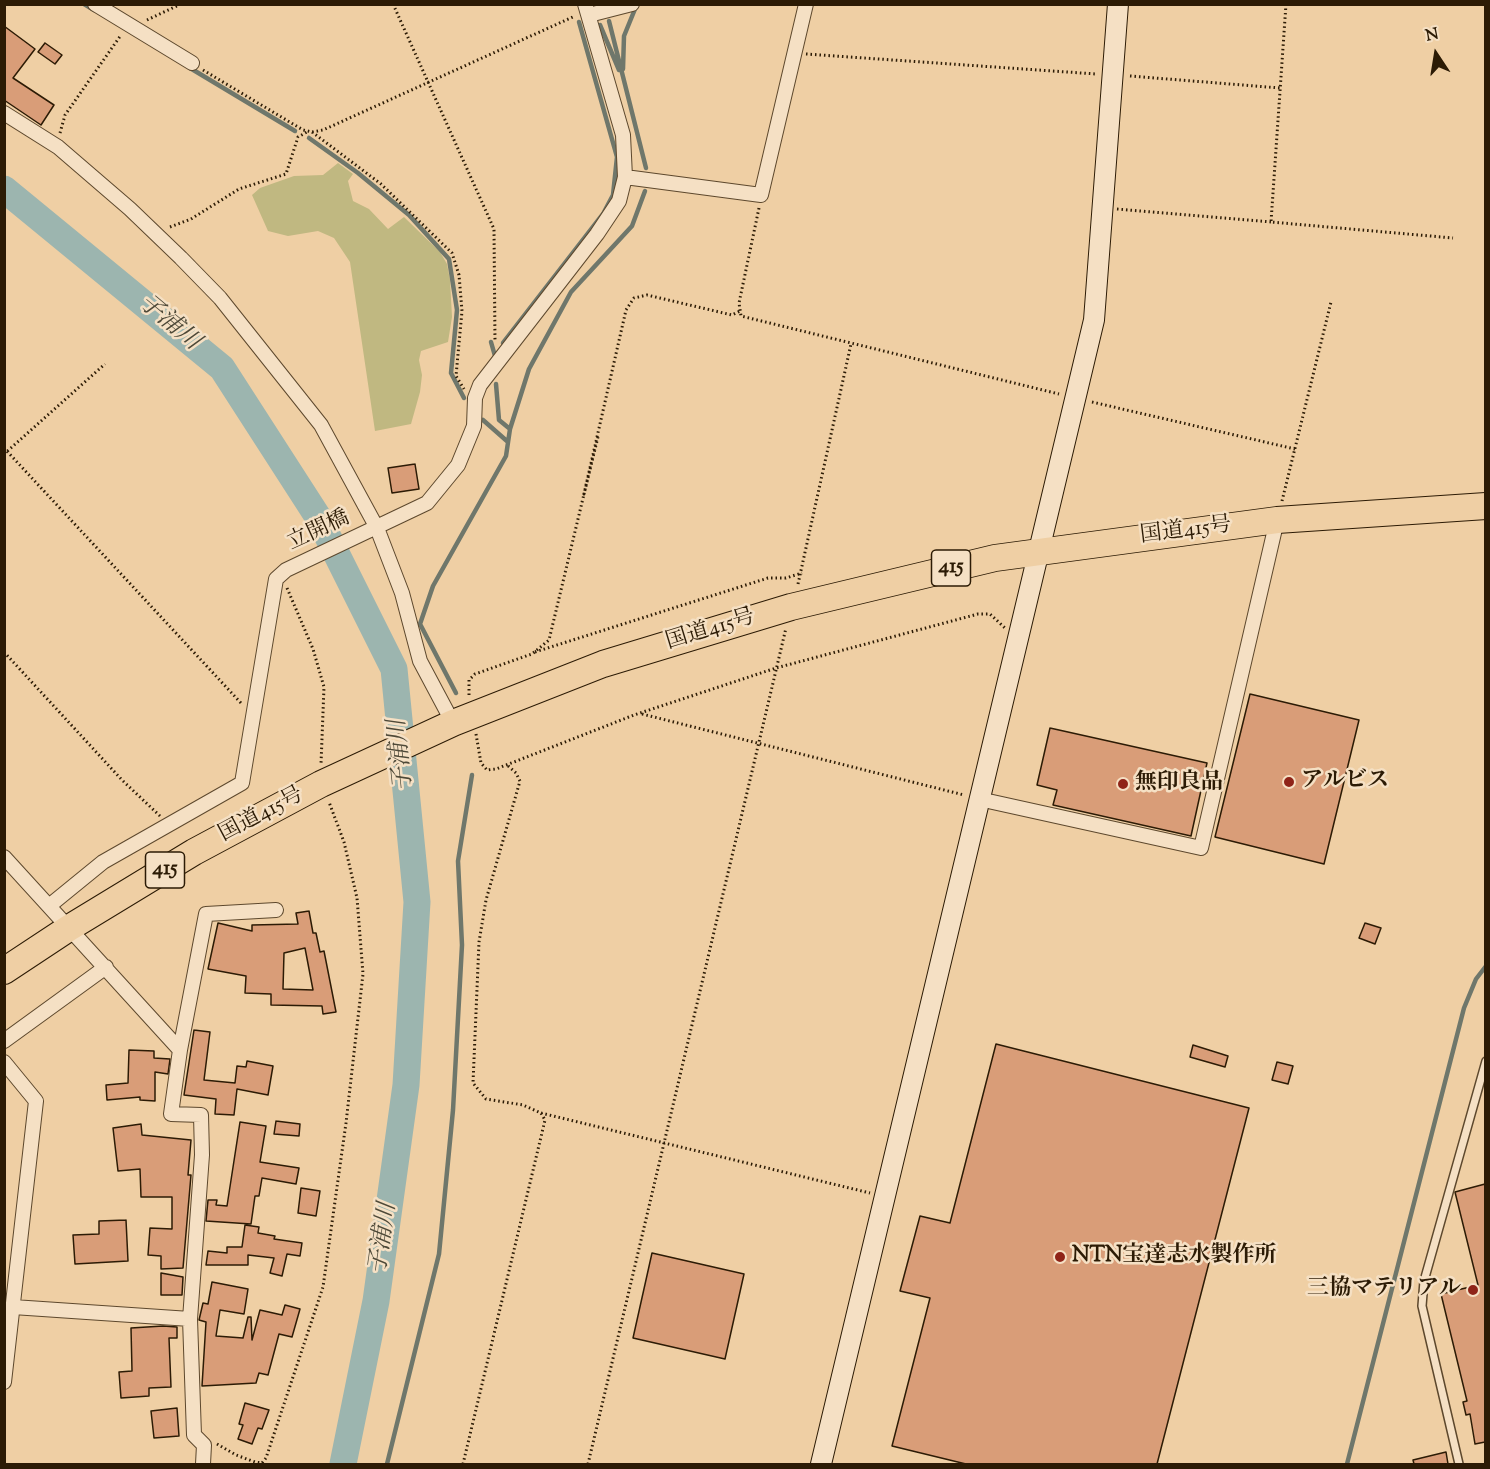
<!DOCTYPE html>
<html>
<head>
<meta charset="utf-8">
<style>
	body { margin:0 }
	#map { position:relative; width:1490px; height:1469px; overflow:hidden; background:#efcfa4; font-family:"Sorts Mill Goudy",serif }
	canvas { display:block }
	.frame { position:absolute; inset:0; border:6px solid #2c1b05; pointer-events:none }
	.north { position:absolute; left:1406px; top:24px; width:60px; height:60px; -webkit-text-stroke:4px #f5e0c4; paint-order:stroke; rotate:348deg; font-size:16px; font-weight:700; line-height:24px; text-align:center; color:#2c1b05 }
	.north::after { content:''; display:block; margin:auto; width:21px; height:27px; background:#2c1b05; clip-path:polygon(50% 0,100% 100%,50% 72%,0 100%) }
</style>
</head>
<body>
<div id="map">
<canvas width="1490" height="1469"></canvas>
<div class="frame"></div>
<div class="north">N</div>
</div>
<script>
const ctx = document.querySelector('canvas').getContext('2d');
ctx.lineJoin = 'round';
function paint(path, color) { ctx.fillStyle = color; ctx.fill(path, 'evenodd'); }
const poly = rows => new Path2D(rows.map(r => 'M' + r).join(''));
function strokePath(path, color, width, dash) { ctx.strokeStyle = color; ctx.lineWidth = width; ctx.lineCap = dash ? 'butt' : 'round'; ctx.setLineDash(dash || []); ctx.stroke(path); }
function write(font, color, halo, rows, align = 'center') {
  ctx.font = font + ' "Sorts Mill Goudy","Noto Serif JP",serif'; ctx.lineWidth = 5; ctx.setLineDash([]); ctx.textBaseline = 'middle'; ctx.strokeStyle = halo; ctx.fillStyle = color; for (const [text, x, y, turn = 0] of rows) {
    ctx.save(); ctx.translate(x, y); ctx.rotate((+turn || 0) * Math.PI / 180); ctx.textAlign = isNaN(turn) ? turn : align; if (halo) ctx.strokeText(text, 0, 0); ctx.fillText(text, 0, 0); ctx.restore();
  }
}
paint(poly([
	[338,163,353,174,348,181,353,201,369,209,388,229,404,217,440,252,447,264,450,280,452,317,448,342,421,351,419,360,422,375,420,392,411,424,375,431,350,262,334,238,318,231,288,236,268,231,252,195,260,188,294,176,323,175]
]), '#c0b881');
strokePath(poly([
	[84,4,94,10],
	[609,21,646,168],
	[600,25,619,70],
	[190,68,295,131],
	[623,69,624,36,635,9],
	[309,138,358,173,409,215,449,259,457,310,451,373,464,398],
	[491,342,495,356],
	[503,343,603,214,613,195,617,157,579,22],
	[496,384,499,420,510,429],
	[483,420,508,442],
	[456,693,420,624,433,586,506,456,510,429,529,369,571,292,632,226,645,191],
	[387,1464,439,1254,453,1110,462,945,458,861,472,775],
	[1347,1464,1464,1008,1476,979,1486,966]
]), '#6f776b', 4.5);
strokePath(poly([
	[4,189,222,368,318,517,394,669,417,902,406,1085,376,1301,343,1464]
]), '#9cb5af', 27);
const building = poly([
	[4,26,35,49,13,78,54,105,41,125,4,100,4,26],
	[45,43,62,55,55,64,38,52,45,43],
	[415,464,419,489,392,493,388,468,415,464],
	[1250,694,1359,720,1324,864,1215,837,1250,694],
	[1050,728,1207,763,1191,836,1053,805,1057,790,1037,785,1050,728],
	[309,911,313,933,316,933,320,952,324,951,336,1012,323,1014,322,1006,271,1005,271,994,245,993,246,976,208,969,218,923,252,931,252,925,298,924,296,913,309,911],
	[305,948,313,990,283,989,284,953,305,948],
	[1365,923,1381,928,1375,944,1359,938,1365,923],
	[194,1030,210,1032,204,1080,235,1083,237,1066,246,1067,247,1061,273,1066,268,1095,237,1089,234,1115,215,1114,216,1099,184,1095,194,1030],
	[996,1044,1249,1108,1157,1464,966,1464,892,1446,930,1298,900,1291,920,1216,950,1223,996,1044],
	[1193,1045,1228,1056,1225,1067,1190,1057,1193,1045],
	[129,1050,154,1051,154,1058,170,1059,168,1074,155,1072,155,1101,140,1100,140,1097,107,1100,106,1085,128,1083,129,1050],
	[1277,1062,1293,1066,1288,1084,1272,1080,1277,1062],
	[276,1121,300,1124,299,1136,274,1134,276,1121],
	[240,1122,266,1126,260,1162,299,1168,296,1184,262,1178,259,1196,255,1196,251,1224,206,1221,208,1200,217,1200,216,1205,227,1206,240,1122],
	[141,1124,142,1135,191,1140,188,1175,191,1175,183,1268,161,1269,161,1256,148,1255,150,1228,172,1229,172,1197,141,1197,140,1169,118,1171,113,1128,141,1124],
	[1485,1184,1485,1442,1475,1444,1470,1414,1466,1415,1463,1402,1467,1401,1441,1294,1478,1285,1455,1192,1485,1184],
	[301,1188,320,1191,316,1216,298,1213,301,1188],
	[126,1220,128,1261,75,1264,73,1235,99,1234,99,1221,126,1220],
	[245,1225,259,1227,258,1233,275,1236,274,1239,302,1243,300,1256,287,1254,282,1276,270,1273,274,1258,248,1255,248,1265,206,1265,208,1251,227,1253,227,1247,242,1247,245,1225],
	[652,1253,744,1274,725,1359,633,1338,652,1253],
	[161,1273,183,1277,182,1295,161,1295,161,1273],
	[212,1282,248,1289,244,1314,220,1310,216,1336,243,1338,248,1317,251,1317,252,1340,260,1310,282,1315,285,1305,300,1309,292,1337,279,1334,268,1375,259,1373,256,1383,202,1386,206,1322,199,1320,203,1303,208,1304,212,1282],
	[163,1326,177,1327,177,1338,169,1338,171,1387,149,1388,149,1396,121,1398,119,1372,132,1371,131,1328,163,1326],
	[245,1403,269,1410,262,1429,258,1428,252,1444,238,1439,243,1425,239,1424,245,1403],
	[177,1408,179,1436,154,1438,151,1411,177,1408],
	[1446,1452,1448,1464,1414,1464,1413,1460,1446,1452]
]);
paint(building, '#d99d78');
strokePath(building, '#2c1b05', 1.5);
const lane = poly([
	[1459,1464,1422,1306,1424,1281,1486,1061]
]);
const street = poly([
	[95,4,192,63],
	[589,15,632,4],
	[4,113,58,147,130,209,181,258,220,298,321,425,377,528,402,593,420,661,453,723],
	[625,177,761,195,806,4],
	[979,799,1201,848,1277,520],
	[4,857,180,1050],
	[49,906,103,862,242,783,276,579,286,570,427,503,458,465,474,426,475,398,480,385,597,234,619,201,625,177,623,135,585,4],
	[4,1041,106,967],
	[4,1062,36,1101,4,1382],
	[13,1307,190,1319],
	[203,1464,204,1445,194,1435,190,1319,202,1155,201,1115,171,1114,180,1050,206,914,276,910]
]);
const secondary = poly([
	[821,1464,1094,320,1118,4]
]);
const highway = poly([
	[4,971,69,928,194,852,321,784,453,723,603,664,791,607,995,558,1277,520,1486,506]
]);
strokePath(lane, '#5d482d', 10);
strokePath(street, '#5d482d', 16);
strokePath(secondary, '#2c1b05', 22);
strokePath(highway, '#2c1b05', 28);
strokePath(poly([
	[393,4,494,229,495,342],
	[1286,4,1271,222,1453,238],
	[147,20,181,4],
	[806,54,1096,74],
	[203,70,303,130,312,132,323,130,575,16],
	[1130,76,1280,88],
	[312,132,381,184,452,253,459,275,462,311,456,376,464,389],
	[60,133,65,115,121,35],
	[759,208,739,303,741,316,1059,394],
	[1117,209,1271,222],
	[170,227,191,219,239,189,286,174,298,137,307,132],
	[1092,402,1295,449],
	[598,437,584,494,626,310,634,298,647,295,732,315,740,311],
	[4,448,241,703],
	[4,454,105,364],
	[1282,501,1331,302],
	[798,584,851,344],
	[287,588,313,649,324,687,321,764],
	[4,652,122,780,160,816],
	[535,652,768,578,786,578,802,573],
	[469,695,469,680,475,674,532,654,549,640,584,494],
	[642,714,964,795],
	[476,734,481,763,487,770,496,769,634,715,776,668,978,614,990,614,1005,628],
	[541,1113,870,1193],
	[217,1444,236,1455,255,1462,262,1463,266,1458,323,1287,346,1123,363,974,357,898,344,842,329,802],
	[463,1464,545,1120,541,1113,523,1105,486,1099,473,1083,479,942,486,900,520,781,516,773,507,765],
	[588,1464,786,628]
]), '#2c1b05', 3, [1.5, 3]);
strokePath(lane, '#f5e0c4', 7);
strokePath(street, '#f5e0c4', 14);
strokePath(secondary, '#f5e0c4', 20);
strokePath(highway, '#efcfa4', 26);
for (const [x, y, r, color] of [
	[1289,782,6,"#8f2418"],
	[1123,784,6,"#8f2418"],
	[1060,1257,6,"#8f2418"],
	[1473,1290,6,"#8f2418"]
]) { const dot = new Path2D(); dot.arc(x, y, r, 0, 2 * Math.PI); ctx.fillStyle = color; ctx.fill(dot); strokePath(dot, '#f5e0c4', 2); }
for (const [x, y, w] of [
	[951,568,39],
	[165,870,39]
]) { const box = new Path2D(); box.roundRect(x - w / 2, y - 18, w, 36, 4.5); ctx.fillStyle = '#f5e0c4'; ctx.fill(box); strokePath(box, '#2c1b05', 1.5); }
write('bold 21px', '#2c1b05', null, [
	["415",951,568],
	["415",165,870]
]);
write('22px', '#2c1b05', '#f5e0c4', [
	["立開橋",319,532,-25],
	["国道415号",1186,532,-7],
	["国道415号",711,631,-17],
	["国道415号",262,816,-28]
]);
write('bold 22px', '#2c1b05', '#f5e0c4', [
	["アルビス",1301,782],
	["無印良品",1135,784],
	["NTN宝達志水製作所",1072,1257],
	["三協マテリアル",1461,1290,"right"]
], 'left');
write('italic 24px', '#4e4938', '#f5e0c4', [
	["子浦川",168,324,40],
	["子浦川",403,755,-96],
	["子浦川",385,1239,-82]
]);
</script>
</body>
</html>
